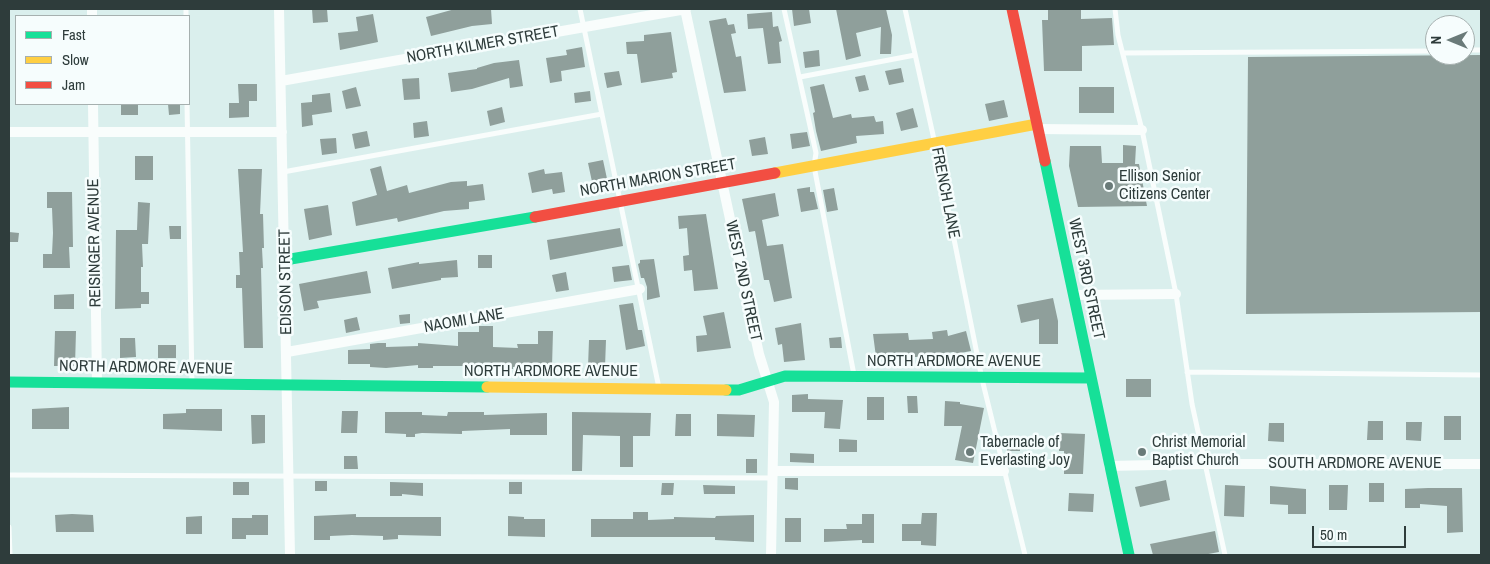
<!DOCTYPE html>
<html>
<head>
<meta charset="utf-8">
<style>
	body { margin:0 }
	#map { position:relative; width:1490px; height:564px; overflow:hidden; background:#daefed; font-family:"Archivo Narrow",sans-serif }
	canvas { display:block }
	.frame { position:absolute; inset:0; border:10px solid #2e3c3b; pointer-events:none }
	.legend { position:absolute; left:15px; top:15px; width:175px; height:90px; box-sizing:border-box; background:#f6fdfd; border:1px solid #a6b0af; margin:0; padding:6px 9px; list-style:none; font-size:15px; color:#2e3c3b }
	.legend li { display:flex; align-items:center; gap:10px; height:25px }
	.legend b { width:25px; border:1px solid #a6b0af }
	.north { position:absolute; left:1425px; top:15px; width:50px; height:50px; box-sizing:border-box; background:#f6fdfd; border:1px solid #a6b0af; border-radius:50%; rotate:270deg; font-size:14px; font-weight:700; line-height:20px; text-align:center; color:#2e3c3b }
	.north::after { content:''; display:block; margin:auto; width:18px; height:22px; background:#6a7b79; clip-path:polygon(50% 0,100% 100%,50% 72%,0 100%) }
	.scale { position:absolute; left:1312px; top:526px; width:94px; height:22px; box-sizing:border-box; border:2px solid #2e3c3b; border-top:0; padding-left:6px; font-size:15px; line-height:18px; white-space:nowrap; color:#2e3c3b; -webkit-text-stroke:4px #f6fdfd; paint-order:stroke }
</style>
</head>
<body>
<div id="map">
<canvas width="1490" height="564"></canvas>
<div class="frame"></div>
<ul class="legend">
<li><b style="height:6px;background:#16e098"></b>Fast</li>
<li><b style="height:6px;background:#ffcf43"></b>Slow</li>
<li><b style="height:6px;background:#f24e42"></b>Jam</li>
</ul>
<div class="north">N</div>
<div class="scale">50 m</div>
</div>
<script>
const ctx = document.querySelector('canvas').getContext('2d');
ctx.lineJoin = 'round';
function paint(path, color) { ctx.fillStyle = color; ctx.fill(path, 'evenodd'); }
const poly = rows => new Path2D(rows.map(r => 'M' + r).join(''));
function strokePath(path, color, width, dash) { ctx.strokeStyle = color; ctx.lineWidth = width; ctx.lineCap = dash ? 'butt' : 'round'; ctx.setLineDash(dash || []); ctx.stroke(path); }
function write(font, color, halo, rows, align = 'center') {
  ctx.font = font + ' "Archivo Narrow",sans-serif'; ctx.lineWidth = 5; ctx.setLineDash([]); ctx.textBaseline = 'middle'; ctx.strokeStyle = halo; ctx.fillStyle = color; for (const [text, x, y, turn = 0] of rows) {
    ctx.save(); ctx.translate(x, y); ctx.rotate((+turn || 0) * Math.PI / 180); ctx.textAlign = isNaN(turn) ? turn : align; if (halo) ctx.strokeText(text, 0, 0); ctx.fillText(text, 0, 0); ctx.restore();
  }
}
paint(poly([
	[312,9,327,9,328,22,313,23],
	[455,9,491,9,492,24,472,26,431,36,426,17],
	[792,9,809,9,811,23,794,26],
	[836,9,886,9,892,35,891,54,880,54,881,27,856,33,861,56,846,60],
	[1048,9,1081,9,1081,19,1112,18,1114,45,1082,46,1082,71,1044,71,1042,20,1048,20],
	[772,12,773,27,778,26,782,41,779,42,781,63,768,64,763,28,748,29,747,14],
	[373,14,378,42,340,50,338,33,358,31,356,17],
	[726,18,728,25,734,24,736,33,731,34,736,57,741,56,746,91,724,93,709,21],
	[671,32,677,72,672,73,673,78,641,83,637,54,627,54,626,42,644,41,644,35],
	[582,47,585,67,561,71,562,81,550,83,546,58,567,55,566,50],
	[819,50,820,66,805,68,803,52],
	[1481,55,1481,312,1246,314,1248,57],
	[519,60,523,86,510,88,509,78,472,89,451,92,448,73,477,69,477,68,494,63],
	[901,68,904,82,889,85,885,71],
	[619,71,622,85,607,88,604,73],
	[865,75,869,90,859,92,855,77],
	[419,78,420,99,404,100,402,79],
	[238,84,257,84,257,101,249,101,249,117,229,118,229,103,239,103],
	[824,84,833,118,851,114,852,118,874,116,876,122,883,121,884,134,856,136,857,143,821,151,816,131,813,113,815,112,810,87],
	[356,87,361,106,346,109,342,91],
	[1079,87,1114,87,1114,113,1079,113],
	[590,91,591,101,575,103,574,93],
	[330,93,332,112,312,115,313,125,302,127,301,103,312,102,312,95],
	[1004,100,1008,117,989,121,985,104],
	[121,104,138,104,138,115,121,115],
	[168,104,180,104,180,114,169,115],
	[502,107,505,122,490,126,487,111],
	[913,108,918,127,901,131,896,113],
	[427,121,429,136,414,138,413,123],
	[367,131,370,146,355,149,352,134],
	[807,132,810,146,792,149,790,134],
	[765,137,768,154,752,156,749,140],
	[336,138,337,153,322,155,320,139],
	[1123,145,1136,146,1135,164,1139,164,1147,206,1078,207,1069,166,1070,146,1101,146,1102,163,1123,163],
	[135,156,153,156,153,180,135,180],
	[603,160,609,188,594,191,588,163],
	[381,166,387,191,407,185,409,193,451,182,467,181,467,186,483,184,485,200,469,202,469,209,444,211,398,222,397,218,356,226,352,202,377,195,370,169],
	[238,169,262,169,260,214,263,214,264,248,262,248,263,268,261,268,263,348,244,348,242,288,236,288,236,275,240,275,239,252,243,252],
	[544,169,545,174,562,172,565,192,553,194,552,189,532,193,528,173],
	[810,187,810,192,814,192,818,209,801,212,797,189],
	[834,188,838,210,827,212,823,190],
	[47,192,72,192,73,247,69,247,70,268,43,268,43,254,52,254,53,233,52,208,47,208],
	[775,193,779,216,762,220,767,246,783,244,792,298,774,302,769,280,764,280,755,231,749,232,742,199],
	[138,202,150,203,148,244,142,244,143,267,141,267,141,292,149,292,149,304,141,304,141,308,115,309,116,230,137,230],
	[328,205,332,235,309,240,304,209],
	[706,214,718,289,694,291,692,270,684,271,683,256,689,255,687,228,679,229,678,216],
	[169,226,181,226,181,239,170,239],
	[620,228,623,246,550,260,547,240],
	[9,232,19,233,18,242,9,242],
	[478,255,492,255,492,268,478,268],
	[654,259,660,297,647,300,647,287,644,278,641,278,638,264,640,263,640,260],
	[457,260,458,277,441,278,441,280,392,289,388,268,419,262,419,264],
	[629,265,632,280,614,282,612,267],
	[367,271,371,293,317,301,319,308,304,311,299,284],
	[566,272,569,290,556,292,552,275],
	[74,294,74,309,54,309,54,295],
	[1053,298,1058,321,1058,344,1039,344,1039,319,1021,323,1017,305],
	[633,303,638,330,642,330,645,346,626,350,619,305],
	[724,312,731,348,697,352,696,336,707,335,703,316],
	[410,314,410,323,400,324,399,315],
	[357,317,360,330,346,333,344,320],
	[801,323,805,360,784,362,782,344,778,345,775,328],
	[479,326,493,326,493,347,518,348,517,344,538,344,538,331,553,331,552,367,513,367,513,369,498,369,498,366,433,366,433,368,418,368,418,365,386,368,370,367,370,364,348,364,348,350,370,349,370,344,378,343,386,343,386,347,418,346,418,343,458,346,458,332,479,332],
	[947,330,948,336,966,331,971,351,955,354,954,352,930,355,930,357,915,357,915,354,876,357,873,334,908,333,909,340,933,339,932,332],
	[55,331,76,331,75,366,54,366],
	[841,337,842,348,830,348,829,338],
	[120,338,135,338,136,357,120,358],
	[589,340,606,340,605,367,588,367],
	[158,345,176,345,176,358,158,358],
	[1126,379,1151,379,1151,397,1126,397],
	[808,394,808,399,843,400,840,429,824,428,825,412,792,412,792,395],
	[907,396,917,396,918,413,908,413],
	[867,397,884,397,884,420,867,420],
	[945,401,960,402,960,404,984,408,973,463,955,460,962,426,944,426],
	[69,407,69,429,32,429,32,409],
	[186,409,222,409,222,431,163,429,163,414,186,413],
	[342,411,358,411,357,433,341,433],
	[385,412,422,412,422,415,447,416,448,412,484,412,484,415,547,413,547,435,510,435,510,429,462,431,462,434,422,433,415,434,415,437,406,437,406,434,385,433],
	[572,412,651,413,650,436,633,436,633,467,620,467,620,436,583,435,582,471,572,471],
	[676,414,691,414,691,436,675,436],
	[717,414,755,415,754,437,717,436],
	[251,415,265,415,265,443,252,444],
	[1444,416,1461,416,1461,440,1444,440],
	[1368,421,1383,421,1383,440,1367,440],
	[1406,422,1422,422,1421,441,1406,440],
	[1269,423,1284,423,1284,442,1268,441],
	[1059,433,1085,434,1083,474,1064,474,1064,451,1059,451],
	[1007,438,1020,438,1020,451,1007,451],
	[839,439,857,440,857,452,839,452],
	[790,453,814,454,814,463,790,462],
	[344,456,357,456,358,469,344,469],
	[746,459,757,459,757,473,746,473],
	[785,478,798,478,798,490,785,489],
	[1166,480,1170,500,1140,507,1135,487],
	[315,481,327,481,327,491,315,491],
	[233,482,249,482,249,495,233,495],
	[390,482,423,483,423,496,402,494,402,496,390,496],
	[509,482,522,482,522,494,509,494],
	[662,483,674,483,673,495,661,495],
	[1369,483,1384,483,1384,502,1369,502],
	[703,485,735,486,735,494,704,494],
	[1225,485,1245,486,1244,517,1224,516],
	[1329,485,1348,485,1347,510,1329,510],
	[1270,486,1306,489,1306,514,1288,514,1288,505,1270,504],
	[1428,488,1462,488,1463,532,1447,533,1447,506,1420,504,1420,508,1405,508,1405,489],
	[1069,493,1094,494,1093,512,1068,511],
	[633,512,648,512,648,520,674,519,674,517,715,518,716,516,754,515,754,542,715,540,715,537,591,537,591,519,633,519],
	[922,513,937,513,936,546,921,545,921,541,902,541,902,524,921,524],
	[72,514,93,515,94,532,56,532,55,515],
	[356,514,356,517,441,517,441,536,398,535,398,539,383,540,383,536,352,535,330,536,330,540,314,540,314,516],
	[862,514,874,514,874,543,862,543,862,540,824,542,824,529,847,529,846,524,862,524],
	[252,515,268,515,268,535,246,535,246,539,232,539,232,518,252,518],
	[202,516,202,534,186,534,186,517],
	[508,516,524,517,524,519,545,519,545,537,508,536],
	[785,518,801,518,801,542,785,542],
	[1215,531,1219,552,1203,555,1153,555,1150,544]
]), '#8f9f9b');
strokePath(poly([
	[186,9,186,16],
	[580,9,659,388],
	[784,9,816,153,814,166,854,375],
	[905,9,935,144,982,379,1025,555],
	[1115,9,1118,35,1142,130,1176,294,1192,404,1225,555],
	[1465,50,1481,50],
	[1123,53,1435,51],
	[800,77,915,55],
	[187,104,192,384],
	[283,172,602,114],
	[1187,372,1481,375],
	[9,475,773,478],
	[9,527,10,555]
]), '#f9fdfc', 5);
strokePath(poly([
	[92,9,92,16],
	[279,9,290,555],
	[685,9,759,354,774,402,771,555],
	[281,81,686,9],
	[93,104,97,383],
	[1038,129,1142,130],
	[9,132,282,132],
	[1074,295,1176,294],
	[287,352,640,289],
	[1109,466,1203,464,1481,464],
	[773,471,1004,471]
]), '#f9fdfc', 10);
strokePath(poly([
	[1045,161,1129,555],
	[285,260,535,217],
	[9,382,487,387],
	[726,390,739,390,785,376,1091,378]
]), '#16e098', 11);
strokePath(poly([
	[775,173,1037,124],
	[487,387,726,390]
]), '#ffcf43', 11);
strokePath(poly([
	[1012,9,1045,161],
	[535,217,775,173]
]), '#f24e42', 11);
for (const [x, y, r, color] of [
	[1109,186,5,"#6a7b79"],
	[970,452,5,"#6a7b79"],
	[1142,452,5,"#6a7b79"]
]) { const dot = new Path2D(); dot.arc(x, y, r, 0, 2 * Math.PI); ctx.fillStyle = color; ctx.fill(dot); strokePath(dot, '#f6fdfd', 2); }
write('16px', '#2e3c3b', '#f6fdfd', [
	["NORTH KILMER STREET",483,45,-10],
	["NORTH MARION STREET",658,178,-10],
	["FRENCH LANE",945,193,79],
	["REISINGER AVENUE",95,243,-91],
	["WEST 3RD STREET",1086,279,78],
	["WEST 2ND STREET",743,281,78],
	["EDISON STREET",286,282,-91],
	["NAOMI LANE",464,321,-10],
	["NORTH ARDMORE AVENUE",954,362],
	["NORTH ARDMORE AVENUE",146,368,1],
	["NORTH ARDMORE AVENUE",551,372],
	["SOUTH ARDMORE AVENUE",1355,464]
]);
write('16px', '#2e3c3b', '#f6fdfd', [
	["Ellison Senior",1119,177],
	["Citizens Center",1119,195],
	["Tabernacle of",980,443],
	["Everlasting Joy",980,461],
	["Christ Memorial",1152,443],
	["Baptist Church",1152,461]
], 'left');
</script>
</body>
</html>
